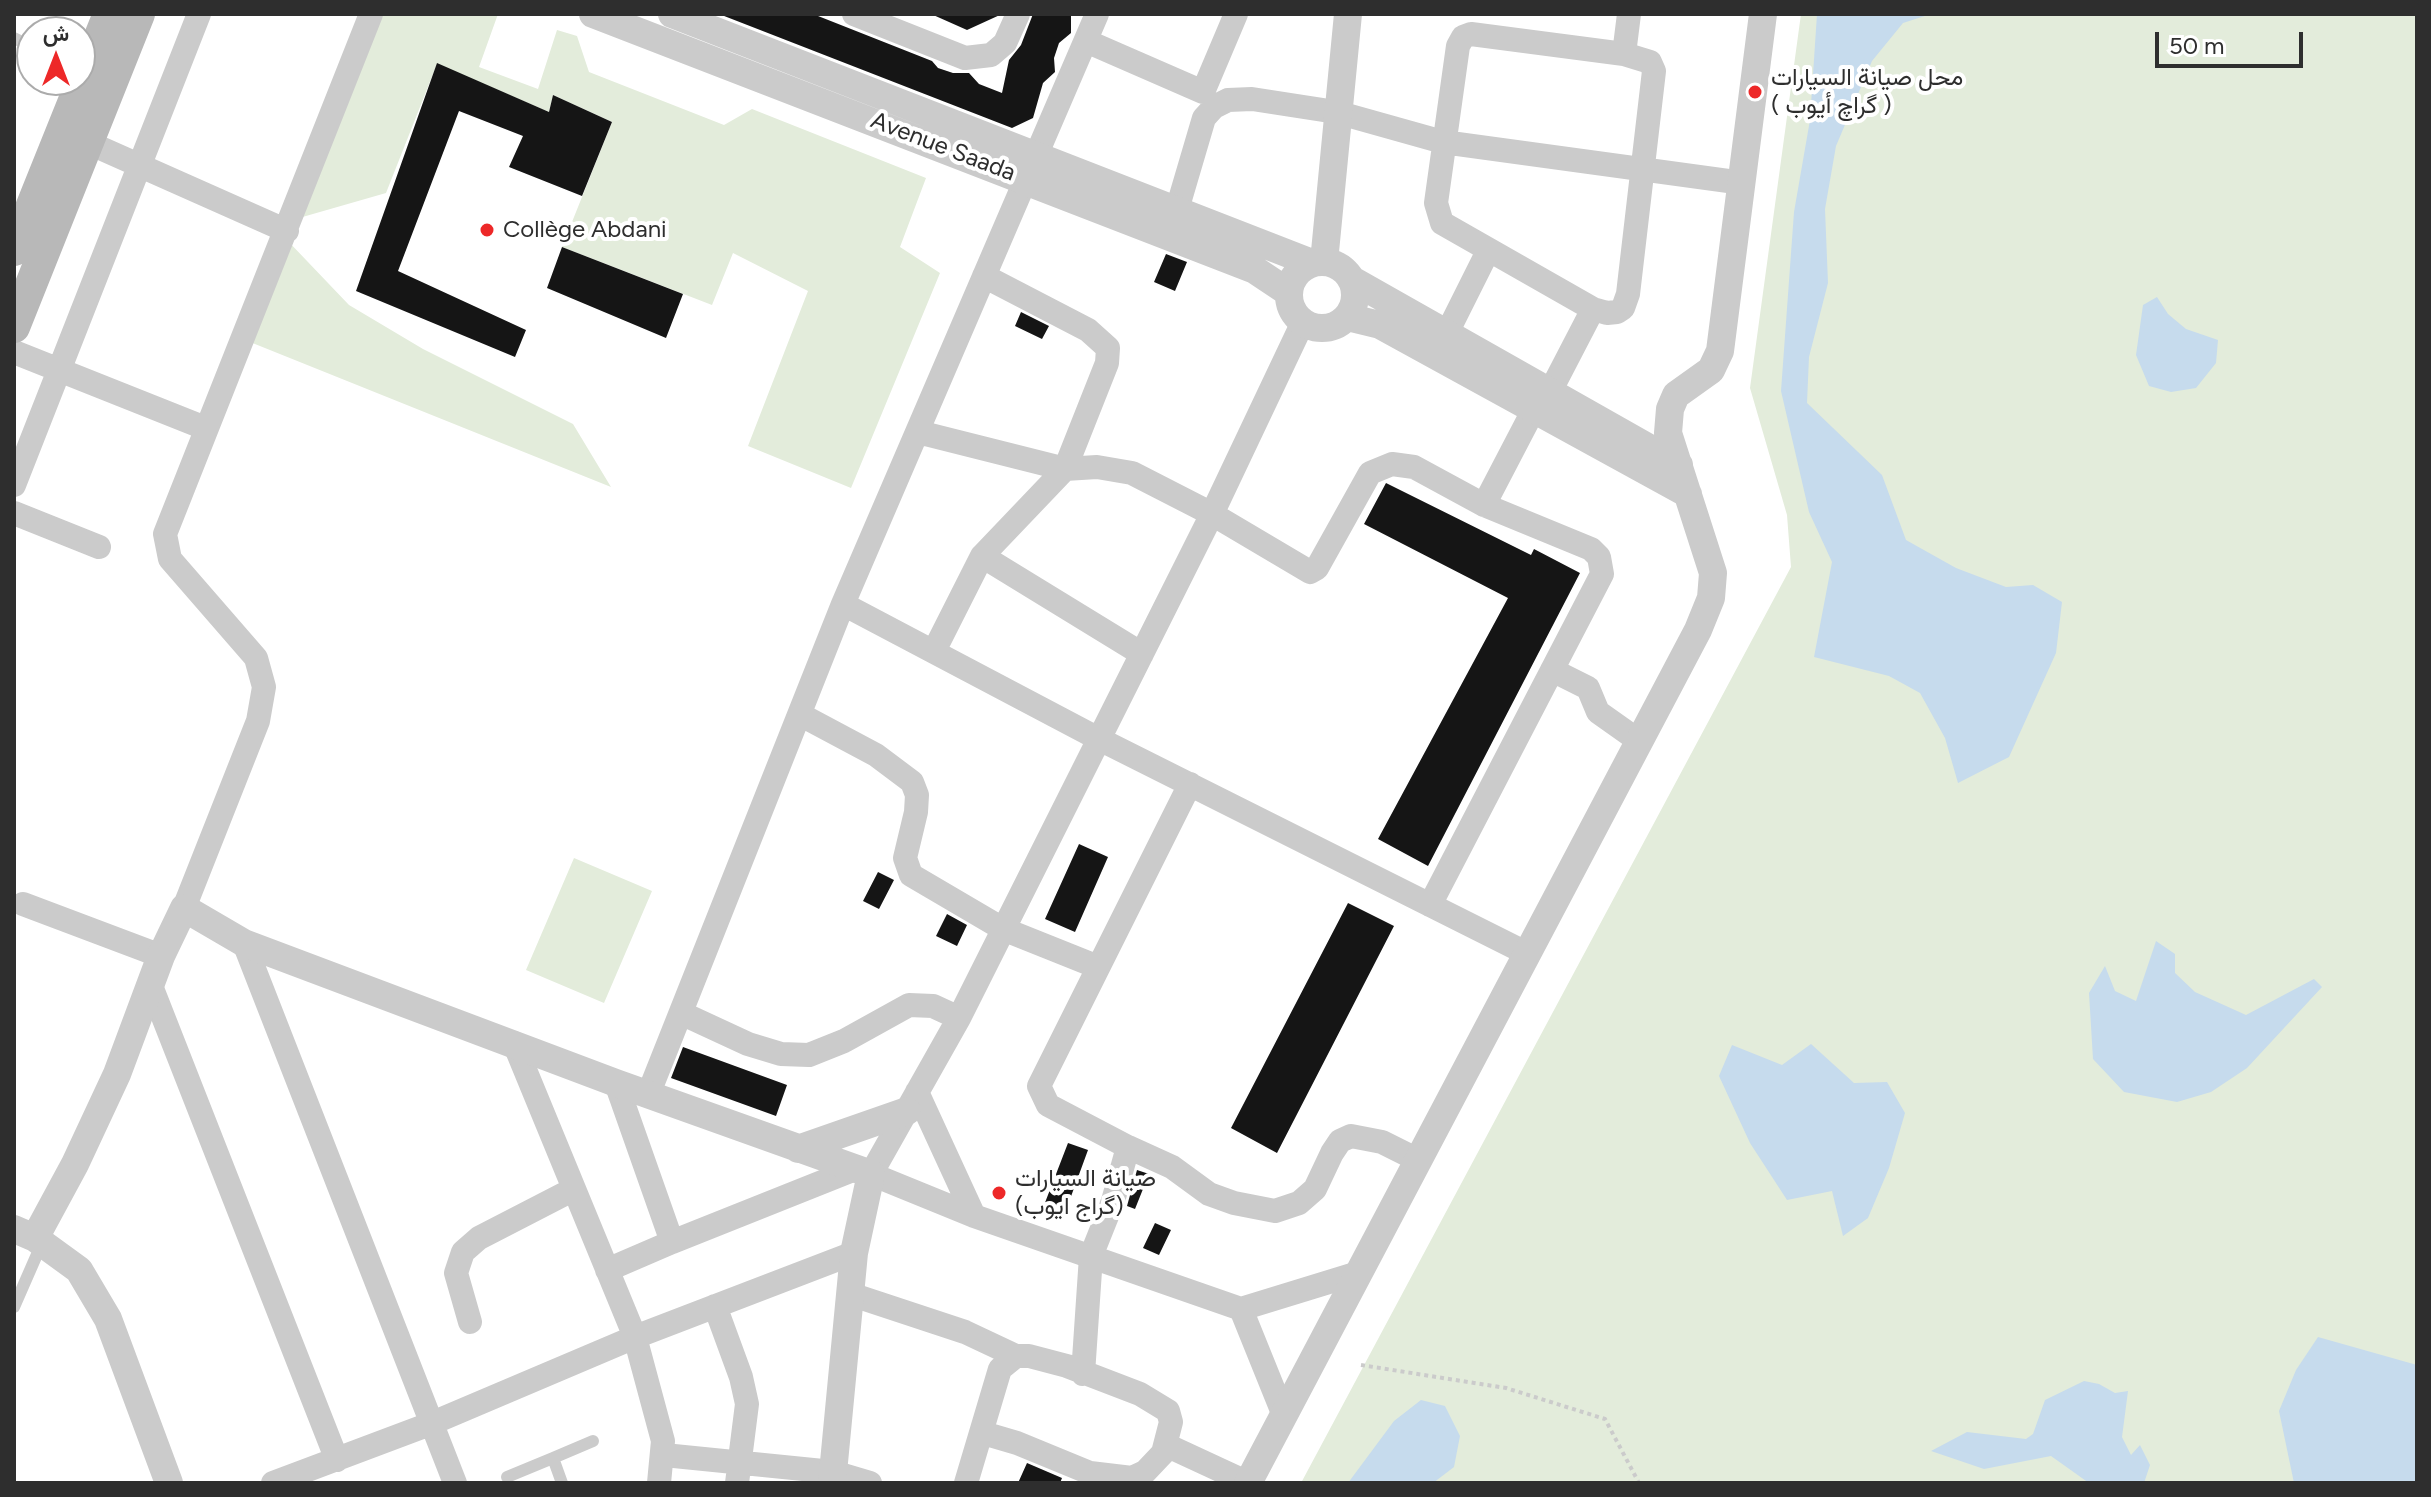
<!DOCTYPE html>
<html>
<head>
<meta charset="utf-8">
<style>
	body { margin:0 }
	#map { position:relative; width:2431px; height:1497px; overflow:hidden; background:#fff; font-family:Figtree,Vazirmatn,sans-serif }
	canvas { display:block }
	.frame { position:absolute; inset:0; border:16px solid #2e2e2e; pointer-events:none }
	.north { position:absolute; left:16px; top:16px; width:80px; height:80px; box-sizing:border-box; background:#fff; border:2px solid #ababab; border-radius:50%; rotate:0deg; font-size:22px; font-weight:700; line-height:32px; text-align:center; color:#2e2e2e }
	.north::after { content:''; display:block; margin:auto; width:28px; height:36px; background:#ed2828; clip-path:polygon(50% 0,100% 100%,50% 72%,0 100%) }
	.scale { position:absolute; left:2155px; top:32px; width:148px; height:36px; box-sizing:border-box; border:4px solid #2e2e2e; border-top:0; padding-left:10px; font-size:24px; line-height:28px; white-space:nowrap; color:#2e2e2e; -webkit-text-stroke:6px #fff; paint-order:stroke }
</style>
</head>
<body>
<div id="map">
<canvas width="2431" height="1497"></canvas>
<div class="frame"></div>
<div class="north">ش</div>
<div class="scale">50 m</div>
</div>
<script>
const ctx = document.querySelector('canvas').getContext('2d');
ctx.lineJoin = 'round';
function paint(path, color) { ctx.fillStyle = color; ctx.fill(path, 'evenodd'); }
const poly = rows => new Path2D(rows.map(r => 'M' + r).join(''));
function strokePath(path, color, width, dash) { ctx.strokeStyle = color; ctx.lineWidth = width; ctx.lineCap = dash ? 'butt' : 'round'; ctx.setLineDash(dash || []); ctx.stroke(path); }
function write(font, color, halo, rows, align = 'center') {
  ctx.font = font + ' Figtree,Vazirmatn,sans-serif'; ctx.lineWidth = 8; ctx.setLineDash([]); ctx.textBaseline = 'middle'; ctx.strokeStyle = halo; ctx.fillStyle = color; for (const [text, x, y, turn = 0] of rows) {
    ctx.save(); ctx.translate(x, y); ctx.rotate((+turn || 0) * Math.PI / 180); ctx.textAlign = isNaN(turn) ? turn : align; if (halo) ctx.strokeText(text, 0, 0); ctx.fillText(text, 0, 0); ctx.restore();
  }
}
paint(poly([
	[374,14,498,14,479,67,538,89,557,30,577,36,589,72,724,125,752,109,926,178,900,247,940,273,851,488,748,446,808,291,733,253,712,305,562,247,612,122,553,95,549,112,437,64,386,193,299,218],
	[1801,14,2417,14,2417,1483,1301,1483,1791,567,1787,515,1750,388],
	[286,239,349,305,423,349,573,424,611,487,245,340],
	[574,858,652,891,604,1003,526,970]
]), '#e3ecdb');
paint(poly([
	[1817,14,1931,14,1903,23,1872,61,1836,146,1825,209,1828,283,1809,357,1807,403,1882,475,1906,540,1956,568,2006,587,2033,585,2062,602,2056,653,2009,757,1958,783,1945,738,1920,693,1889,676,1814,657,1832,562,1809,512,1781,391,1794,212,1810,120],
	[2157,297,2168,314,2186,329,2218,340,2216,363,2196,388,2171,392,2149,386,2136,355,2143,305],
	[2156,941,2175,954,2175,973,2195,992,2246,1015,2314,979,2322,987,2247,1068,2211,1092,2177,1102,2124,1092,2093,1059,2089,993,2105,966,2115,991,2136,1001],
	[1811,1044,1854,1083,1887,1082,1905,1113,1889,1168,1868,1218,1843,1236,1832,1191,1787,1200,1750,1143,1719,1076,1732,1045,1782,1065],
	[2318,1337,2417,1365,2417,1483,2294,1483,2279,1411,2296,1370],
	[2084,1381,2099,1384,2115,1393,2128,1391,2122,1437,2131,1455,2140,1445,2150,1465,2144,1483,2089,1483,2051,1456,1984,1469,1931,1451,1967,1432,2026,1439,2033,1434,2045,1400],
	[1421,1400,1445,1406,1460,1436,1454,1467,1433,1483,1348,1483,1394,1421]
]), '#c6dbed');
paint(poly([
	[719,14,813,14,932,61,938,68,953,73,969,73,979,84,1002,93,1009,60,1021,45,1033,14,1071,14,1071,33,1059,43,1054,58,1055,72,1043,83,1033,118,1012,128],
	[931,14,1002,14,967,30],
	[437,63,549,112,553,95,612,122,582,196,509,167,523,136,459,111,398,271,526,330,515,357,356,291],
	[562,247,683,294,666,338,547,288],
	[1166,254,1187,262,1175,291,1154,282],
	[1021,312,1049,326,1042,339,1015,326],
	[1386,483,1531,555,1534,549,1580,573,1428,866,1378,839,1508,598,1364,524],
	[1079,844,1108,857,1075,932,1045,919],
	[878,872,894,880,879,909,863,901],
	[1348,903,1394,926,1277,1153,1231,1128],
	[947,914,967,925,957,946,936,936],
	[683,1047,787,1085,776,1116,671,1078],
	[1068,1143,1088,1150,1062,1221,1041,1213],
	[1137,1170,1149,1174,1135,1209,1127,1206],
	[1155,1223,1171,1230,1159,1255,1143,1248],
	[1027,1463,1062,1478,1060,1483,1018,1483]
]), '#151515');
strokePath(poly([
	[1361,1365,1506,1388,1605,1419,1639,1483]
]), '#cbcbcb', 4, [4, 4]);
strokePath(poly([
	[14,38,32,47],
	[14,1307,42,1243],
	[553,1458,593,1441],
	[507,1477,553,1458,562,1483]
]), '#cbcbcb', 12);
strokePath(poly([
	[854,14,965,58,991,55,1005,43,1018,14],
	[1471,34,1624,54,1650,62,1654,71,1628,294,1623,308,1617,312,1607,313,1593,309,1442,223,1436,203,1458,46,1463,37,1471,34],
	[1086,41,1203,92,1236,14],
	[1624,54,1629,14],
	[89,143,287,231],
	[1176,213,1204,118,1214,107,1228,100,1252,99,1336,112,1443,142,1743,183],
	[984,276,1088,330,1108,348,1107,363,1065,469,982,556,1142,654],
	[1447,333,1488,251],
	[14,352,205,428],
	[1551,390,1593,309],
	[918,432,1065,469,1097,467,1132,473,1212,514,1310,572,1317,568,1370,473,1392,464,1414,467,1484,505,1591,549,1599,557,1602,574,1430,905],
	[14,485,199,14],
	[1484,505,1534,409],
	[14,513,99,547],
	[843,604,1097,738,1526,953],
	[934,651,982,556],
	[1552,670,1588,688,1598,712,1639,741],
	[801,715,876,755,912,782,917,795,916,812,905,858,911,875,1003,929,1098,967],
	[23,904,161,956],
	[184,908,258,721,264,687,256,658,170,559,165,534,371,14],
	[244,943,455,1483],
	[151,986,337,1460],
	[681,1013,748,1044,781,1054,809,1055,844,1041,909,1005,933,1006,959,1018],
	[514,1043,635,1337,663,1441,659,1483],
	[917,1092,974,1216],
	[648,1095,843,604,1097,14],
	[1128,1147,1048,1105,1039,1086,1190,784],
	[672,1242,855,1169],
	[607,1270,672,1242,616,1083],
	[850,1294,965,1332,1016,1356],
	[715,1306,741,1377,747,1404,737,1483],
	[1241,1309,974,1216,871,1174,959,1018,1212,514,1303,322],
	[470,1322,456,1273,463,1252,479,1238,574,1189],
	[1083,1374,1091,1256,1113,1201,1128,1147,1172,1167,1209,1194,1234,1203,1275,1211,1299,1203,1315,1189,1332,1153,1340,1141,1351,1136,1382,1142,1416,1159],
	[1283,1413,1241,1309,1355,1274],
	[1166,1445,1248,1483],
	[664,1455,833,1472,870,1483],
	[273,1483,430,1424,635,1337,854,1253],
	[966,1483,1000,1369,1016,1356,1029,1356,1067,1366,1140,1394,1168,1411,1171,1422,1163,1453,1145,1472,1132,1478,1090,1473,1017,1443,983,1433]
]), '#cbcbcb', 24);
strokePath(poly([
	[593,14,1255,270,1288,292],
	[672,14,1312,263],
	'1289 295a33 33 0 1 1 66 0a33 33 0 1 1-66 0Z',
	[1324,262,1348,14],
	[1352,280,1679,465],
	[1347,317,1380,325,1688,494],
	[798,1149,907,1111],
	[14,1229,35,1238,79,1270,108,1319,169,1483],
	[35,1238,75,1164,117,1074,161,956,184,908,244,943,616,1083,871,1174,854,1253,832,1483],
	[1248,1483,1698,630,1711,598,1713,573,1668,433,1670,409,1676,395,1711,370,1720,351,1763,14]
]), '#cbcbcb', 28);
strokePath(poly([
	[14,250,109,14],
	[14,327,139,14]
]), '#b8b8b8', 32);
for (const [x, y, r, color] of [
	[1755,92,8,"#ed2828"],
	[487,230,8,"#ed2828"],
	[999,1193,8,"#ed2828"]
]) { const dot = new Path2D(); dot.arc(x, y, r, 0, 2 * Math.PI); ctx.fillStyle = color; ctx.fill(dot); strokePath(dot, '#fff', 3); }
write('24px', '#2e2e2e', '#fff', [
	["محل صيانة السيارات",1771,78],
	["( گراچ أيوب )",1771,106],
	["Collège Abdani",503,230],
	["صيانة السيارات",1015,1179],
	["(گراج ايوب)",1015,1207]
], 'left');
write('24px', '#2e2e2e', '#fff', [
	["Avenue Saada",943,147,21]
]);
</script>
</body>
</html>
